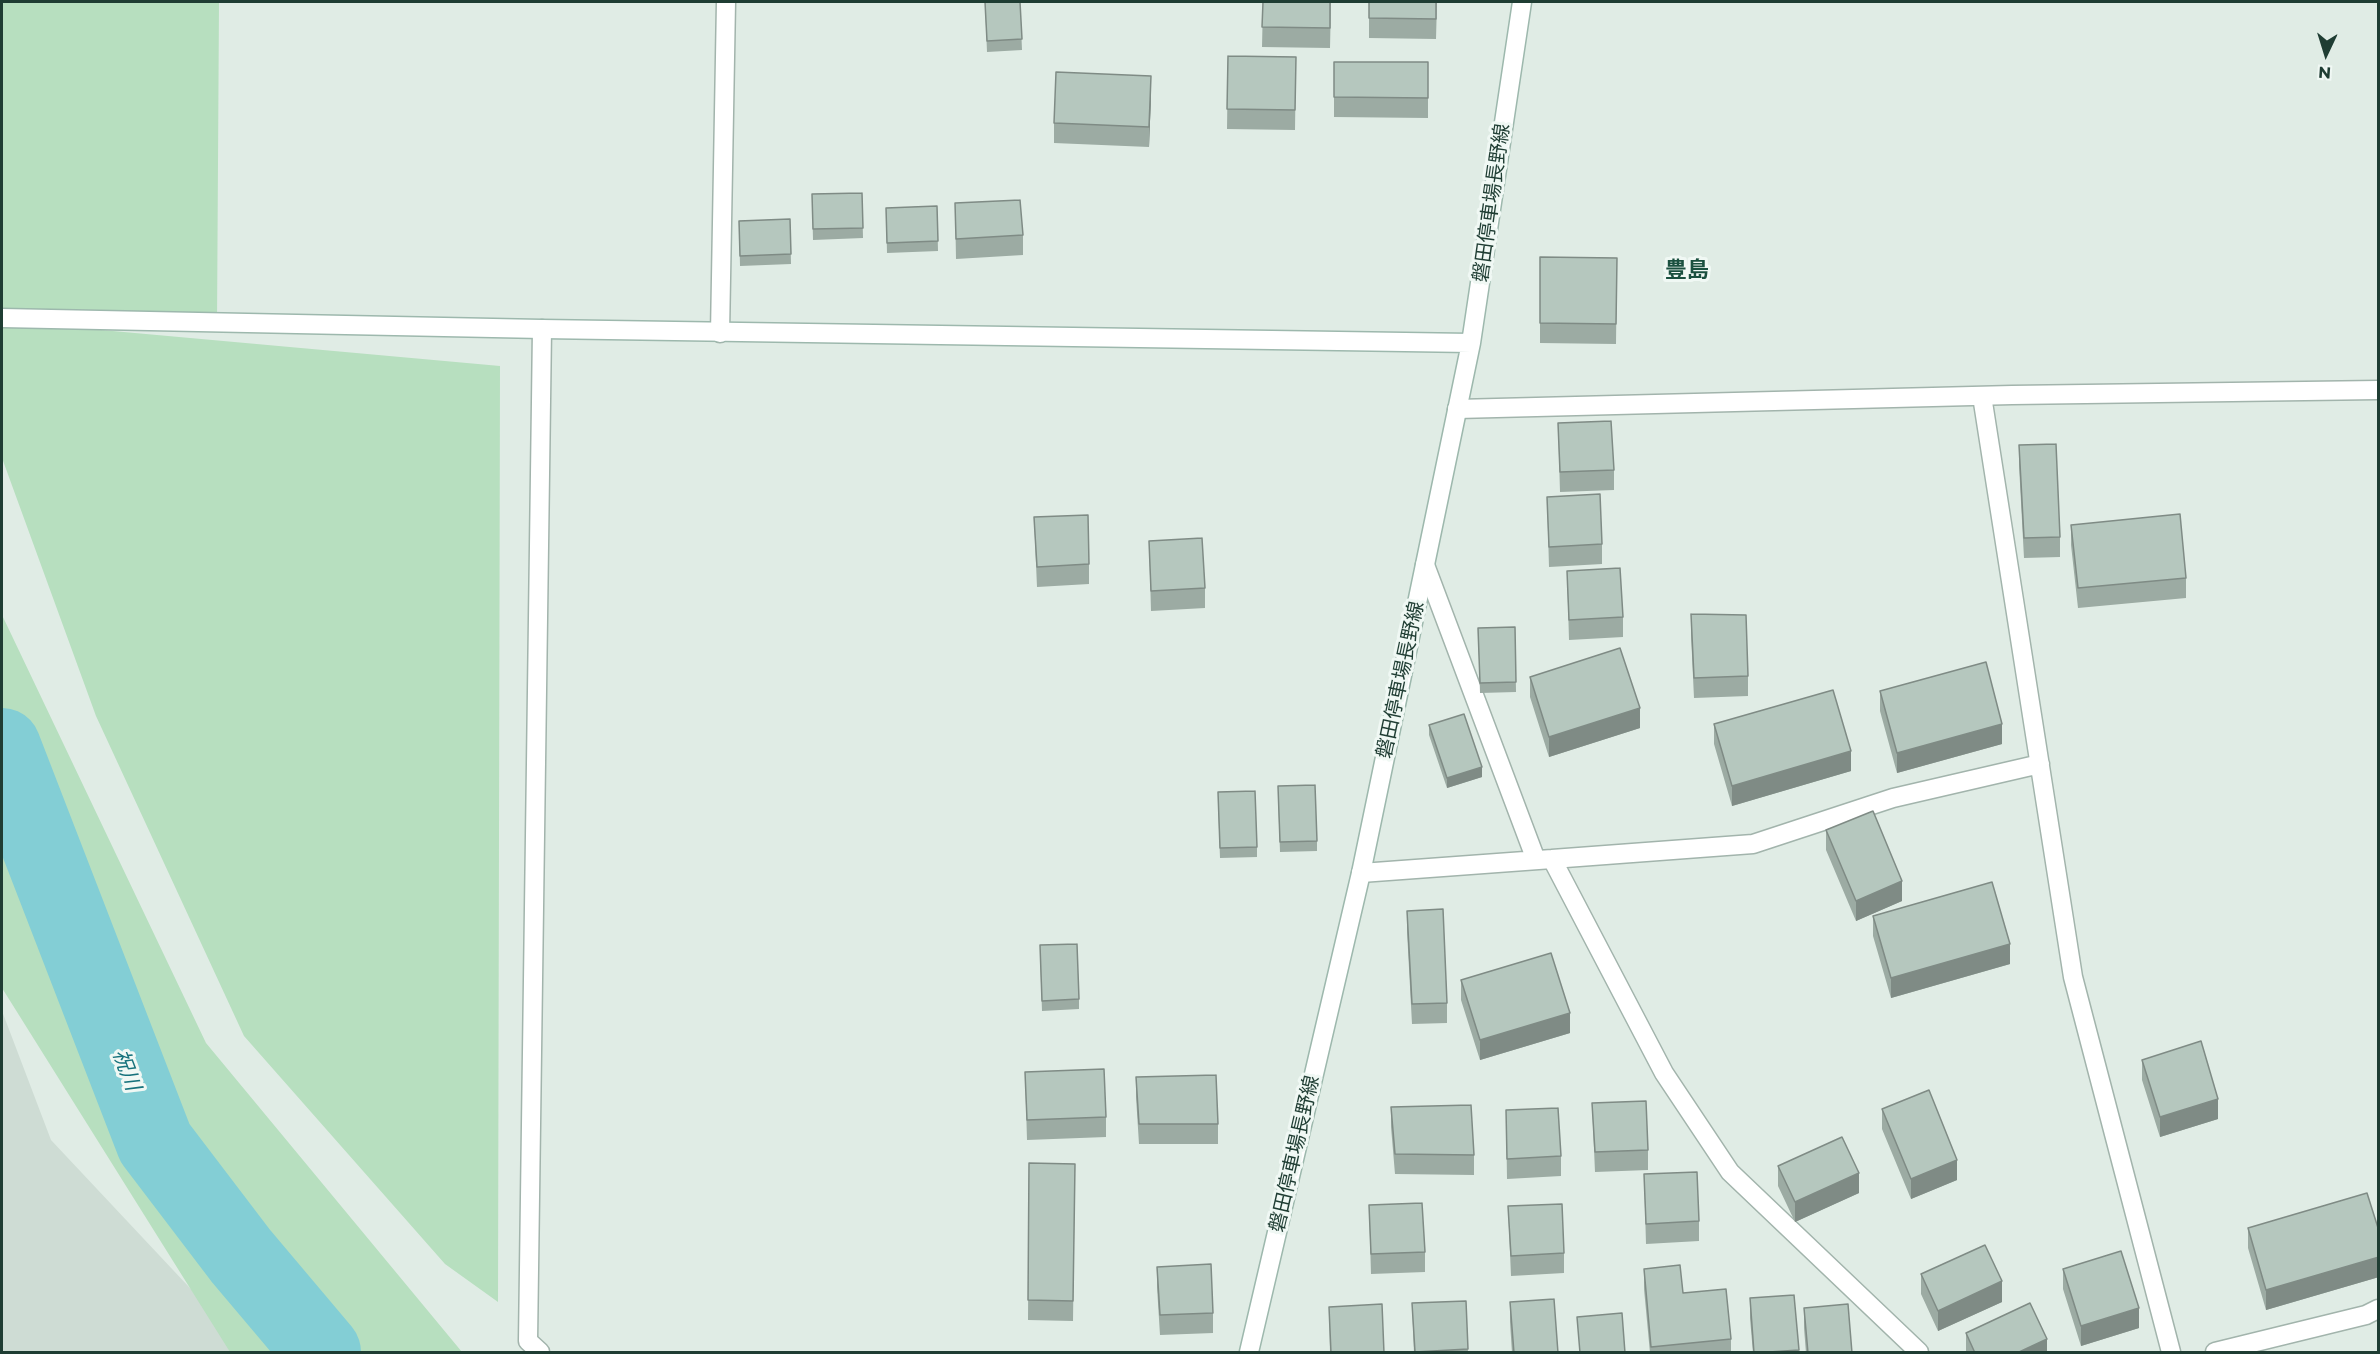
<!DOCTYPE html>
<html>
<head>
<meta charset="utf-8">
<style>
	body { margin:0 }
	#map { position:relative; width:2380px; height:1354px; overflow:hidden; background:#e0ece5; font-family:Montserrat,sans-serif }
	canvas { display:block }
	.frame { position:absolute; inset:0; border:3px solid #1f3d33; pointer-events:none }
	.north { position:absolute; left:2296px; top:24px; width:60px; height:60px; -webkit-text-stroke:4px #f0f8f4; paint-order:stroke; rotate:184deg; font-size:16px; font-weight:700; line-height:24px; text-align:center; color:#1f3d33 }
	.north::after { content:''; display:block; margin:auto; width:21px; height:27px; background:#1f3d33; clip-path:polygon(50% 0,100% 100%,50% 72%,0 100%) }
</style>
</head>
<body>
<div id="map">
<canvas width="2380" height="1354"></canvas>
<div class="frame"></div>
<div class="north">N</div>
</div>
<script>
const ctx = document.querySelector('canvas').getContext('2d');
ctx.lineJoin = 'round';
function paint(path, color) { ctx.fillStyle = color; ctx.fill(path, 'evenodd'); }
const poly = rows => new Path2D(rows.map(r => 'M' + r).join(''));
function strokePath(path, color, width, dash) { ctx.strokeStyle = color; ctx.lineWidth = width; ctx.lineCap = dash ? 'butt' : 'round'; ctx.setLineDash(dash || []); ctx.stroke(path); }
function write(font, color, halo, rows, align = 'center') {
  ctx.font = font + ' Montserrat,"Noto Sans JP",sans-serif'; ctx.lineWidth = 6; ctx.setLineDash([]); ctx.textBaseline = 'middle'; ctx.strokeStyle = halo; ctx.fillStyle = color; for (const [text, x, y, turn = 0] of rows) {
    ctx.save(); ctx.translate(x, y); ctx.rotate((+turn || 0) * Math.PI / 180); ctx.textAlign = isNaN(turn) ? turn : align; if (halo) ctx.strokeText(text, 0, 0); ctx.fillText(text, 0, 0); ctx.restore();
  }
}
paint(poly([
	[2,1011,51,1140,250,1352,2,1352]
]), '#cedcd4');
paint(poly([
	[2,2,219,2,217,323,2,318],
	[2,321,500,366,498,1302,445,1264,244,1036,96,716,2,458],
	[2,615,206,1043,462,1352,230,1352,2,988]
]), '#b7dfbf');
strokePath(poly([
	[2,747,155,1143,241,1256,322,1352]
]), '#83ced5', 78);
const street = poly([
	[720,333,726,2],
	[1982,396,2073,977,2171,1352],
	[1457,409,2012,395,2378,390],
	[1425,565,1536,860],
	[1552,859,1753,844,1893,798,2040,764],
	[1361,873,1552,859,1664,1073,1730,1172,1919,1352],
	[540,1352,528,1341,542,329],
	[2215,1352,2366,1315,2378,1309]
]);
const secondary = poly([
	[2,318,542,329,1471,343],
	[1249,1352,1361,873,1471,343,1522,2]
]);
strokePath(street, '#a2b4ac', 21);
strokePath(secondary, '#9db8ad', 21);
strokePath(street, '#fff', 18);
strokePath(secondary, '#fff', 18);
paint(poly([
	[985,2,1020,2,1022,50,987,52],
	[1263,2,1331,2,1330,48,1262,47],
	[1369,2,1437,2,1436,39,1369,38],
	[1228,56,1296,57,1295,130,1227,129],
	[1334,62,1428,62,1428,118,1334,117],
	[1151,96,1149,147,1054,143,1054,123],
	[862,193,863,238,813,240,812,194],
	[955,203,1023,235,1023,255,956,259],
	[937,206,938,251,887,253,886,208],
	[790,219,791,264,740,266,739,221],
	[1540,257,1617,258,1616,344,1540,343],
	[1558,423,1614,470,1614,490,1560,492],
	[2019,445,2060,537,2060,557,2024,558,2019,465],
	[1547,497,1602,544,1602,564,1549,567],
	[1034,517,1089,564,1089,584,1037,587],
	[2071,525,2186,578,2186,598,2078,608,2071,545],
	[1149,541,1205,588,1205,608,1151,611],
	[1567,571,1623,617,1623,637,1569,640],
	[1691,614,1748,676,1748,696,1694,698,1691,634],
	[1515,627,1516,692,1480,693,1478,628],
	[1530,677,1640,728,1549,757,1530,697],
	[1880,691,2002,744,1897,773,1880,711],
	[1714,724,1851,771,1732,806,1714,744],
	[1429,725,1482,777,1447,788,1429,735],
	[1278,797,1317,841,1317,851,1280,852],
	[1218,803,1257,847,1257,857,1220,858],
	[1826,830,1902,901,1856,921,1826,850],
	[1407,911,1447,1003,1447,1023,1412,1024,1407,931],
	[1873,916,2010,964,1891,998,1873,936],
	[1040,955,1079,999,1079,1009,1042,1011],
	[1461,980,1570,1033,1480,1060,1461,1000],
	[2142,1060,2218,1119,2160,1137,2142,1080],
	[1025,1072,1106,1117,1106,1137,1027,1140],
	[1136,1077,1218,1124,1218,1144,1139,1144,1136,1097],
	[1592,1103,1648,1150,1648,1170,1595,1172],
	[1391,1107,1474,1155,1474,1175,1395,1174,1391,1127],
	[1882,1109,1957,1180,1911,1199,1882,1129],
	[1506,1110,1561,1156,1561,1176,1507,1179],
	[1029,1163,1075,1164,1073,1321,1028,1320],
	[1778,1166,1859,1193,1795,1222,1778,1186],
	[1644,1174,1699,1221,1699,1241,1646,1244],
	[1369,1205,1425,1252,1425,1272,1371,1274],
	[1508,1206,1564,1253,1564,1273,1511,1276],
	[2248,1228,2379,1231,2379,1277,2266,1310,2248,1248],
	[1157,1267,1213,1313,1213,1333,1160,1335,1157,1287],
	[1644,1269,1683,1293,1731,1339,1731,1353,1650,1353,1644,1289],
	[2063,1269,2139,1328,2081,1346,2063,1289],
	[1921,1274,2002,1302,1938,1331,1921,1294],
	[1794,1295,1799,1353,1753,1353,1750,1318,1750,1298],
	[1466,1301,1468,1353,1414,1353,1412,1303],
	[1510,1302,1558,1353,1512,1353,1510,1322],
	[1329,1307,1384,1353,1330,1353],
	[1804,1308,1852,1353,1806,1353,1804,1328],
	[1966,1333,2047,1353,1966,1353]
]), '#9caba3');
paint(poly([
	[1151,76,1151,96,1149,147,1149,127],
	[1640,708,1640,728,1549,757,1549,737],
	[2002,724,2002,744,1897,773,1897,753],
	[1851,751,1851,771,1732,806,1732,786],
	[1482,767,1482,777,1447,788,1447,778],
	[1902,881,1902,901,1856,921,1856,901],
	[2010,944,2010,964,1891,998,1891,978],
	[1570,1013,1570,1033,1480,1060,1480,1040],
	[2218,1099,2218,1119,2160,1137,2160,1117],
	[1957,1160,1957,1180,1911,1199,1911,1179],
	[1859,1173,1859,1193,1795,1222,1795,1202],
	[2379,1257,2379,1277,2266,1310,2266,1290],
	[2002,1281,2002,1302,1938,1331,1938,1311],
	[2139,1308,2139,1328,2081,1346,2081,1326],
	[2047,1339,2047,1353,2017,1353]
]), '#7f8b85');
const building = poly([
	[985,2,1020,2,1022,39,987,41,985,2],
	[1263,2,1330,2,1330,28,1262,27,1263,2],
	[1369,2,1436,2,1436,19,1369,18,1369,2],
	[1228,56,1296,57,1295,110,1227,109,1228,56],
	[1334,62,1428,62,1428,98,1334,97,1334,62],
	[1056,72,1151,76,1149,127,1054,123,1056,72],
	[862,193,863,228,813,229,812,194,862,193],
	[1020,200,1023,235,956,239,955,203,1020,200],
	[937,206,938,241,887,243,886,208,937,206],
	[790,219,791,254,740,256,739,221,790,219],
	[1540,257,1617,258,1616,324,1540,323,1540,257],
	[1611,421,1614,470,1560,472,1558,423,1611,421],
	[2056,444,2060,537,2024,538,2019,445,2056,444],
	[1600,494,1602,544,1549,547,1547,497,1600,494],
	[2180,514,2186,578,2078,588,2071,525,2180,514],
	[1088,515,1089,564,1037,567,1034,517,1088,515],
	[1202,538,1205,588,1151,591,1149,541,1202,538],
	[1620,568,1623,617,1569,620,1567,571,1620,568],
	[1691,614,1746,615,1748,676,1694,678,1691,614],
	[1515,627,1516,682,1480,683,1478,628,1515,627],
	[1620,648,1640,708,1549,737,1530,677,1620,648],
	[1986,662,2002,724,1897,753,1880,691,1986,662],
	[1833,690,1851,751,1732,786,1714,724,1833,690],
	[1464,714,1482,767,1447,778,1429,725,1464,714],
	[1315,785,1317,841,1280,842,1278,786,1315,785],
	[1255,791,1257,847,1220,848,1218,792,1255,791],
	[1873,811,1902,881,1856,901,1826,830,1873,811],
	[1992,882,2010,944,1891,978,1873,916,1992,882],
	[1443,909,1447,1003,1412,1004,1407,911,1443,909],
	[1077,944,1079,999,1042,1001,1040,945,1077,944],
	[1551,953,1570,1013,1480,1040,1461,980,1551,953],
	[2201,1041,2218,1099,2160,1117,2142,1060,2201,1041],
	[1104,1069,1106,1117,1027,1120,1025,1072,1104,1069],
	[1216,1075,1218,1124,1139,1124,1136,1077,1216,1075],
	[1929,1090,1957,1160,1911,1179,1882,1109,1929,1090],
	[1646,1101,1648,1150,1595,1152,1592,1103,1646,1101],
	[1471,1105,1474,1155,1395,1154,1391,1107,1471,1105],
	[1558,1108,1561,1156,1507,1159,1506,1110,1558,1108],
	[1842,1137,1859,1173,1795,1202,1778,1166,1842,1137],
	[1029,1163,1075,1164,1073,1301,1028,1300,1029,1163],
	[1697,1172,1699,1221,1646,1224,1644,1174,1697,1172],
	[2367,1193,2379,1231,2379,1257,2266,1290,2248,1228,2367,1193],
	[1422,1203,1425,1252,1371,1254,1369,1205,1422,1203],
	[1562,1204,1564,1253,1511,1256,1508,1206,1562,1204],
	[1985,1245,2002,1281,1938,1311,1921,1274,1985,1245],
	[2121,1251,2139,1308,2081,1326,2063,1269,2121,1251],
	[1211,1264,1213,1313,1160,1315,1157,1267,1211,1264],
	[1680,1265,1683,1293,1726,1289,1731,1339,1651,1347,1644,1269,1680,1265],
	[1794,1295,1799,1350,1754,1353,1750,1298,1794,1295],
	[1554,1299,1558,1353,1514,1353,1510,1302,1554,1299],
	[1466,1301,1468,1349,1415,1352,1412,1303,1466,1301],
	[2030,1303,2047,1339,2017,1353,1975,1353,1966,1333,2030,1303],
	[1382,1304,1384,1353,1331,1353,1329,1307,1382,1304],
	[1848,1304,1852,1353,1808,1353,1804,1308,1848,1304],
	[1622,1313,1625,1353,1580,1353,1577,1317,1622,1313]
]);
paint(building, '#b5c7be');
strokePath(building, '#7f8b85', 1.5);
write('20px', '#1f3d33', '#f0f8f4', [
	["磐田停車場長野線",1492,203,-82],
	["磐田停車場長野線",1401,680,-78],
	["磐田停車場長野線",1295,1154,-77]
]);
write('italic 21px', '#16727c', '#f0f8f4', [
	["祝川",126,1070,69]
]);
write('bold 22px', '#1a503f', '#f0f8f4', [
	["豊島",1687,271]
]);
</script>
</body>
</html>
